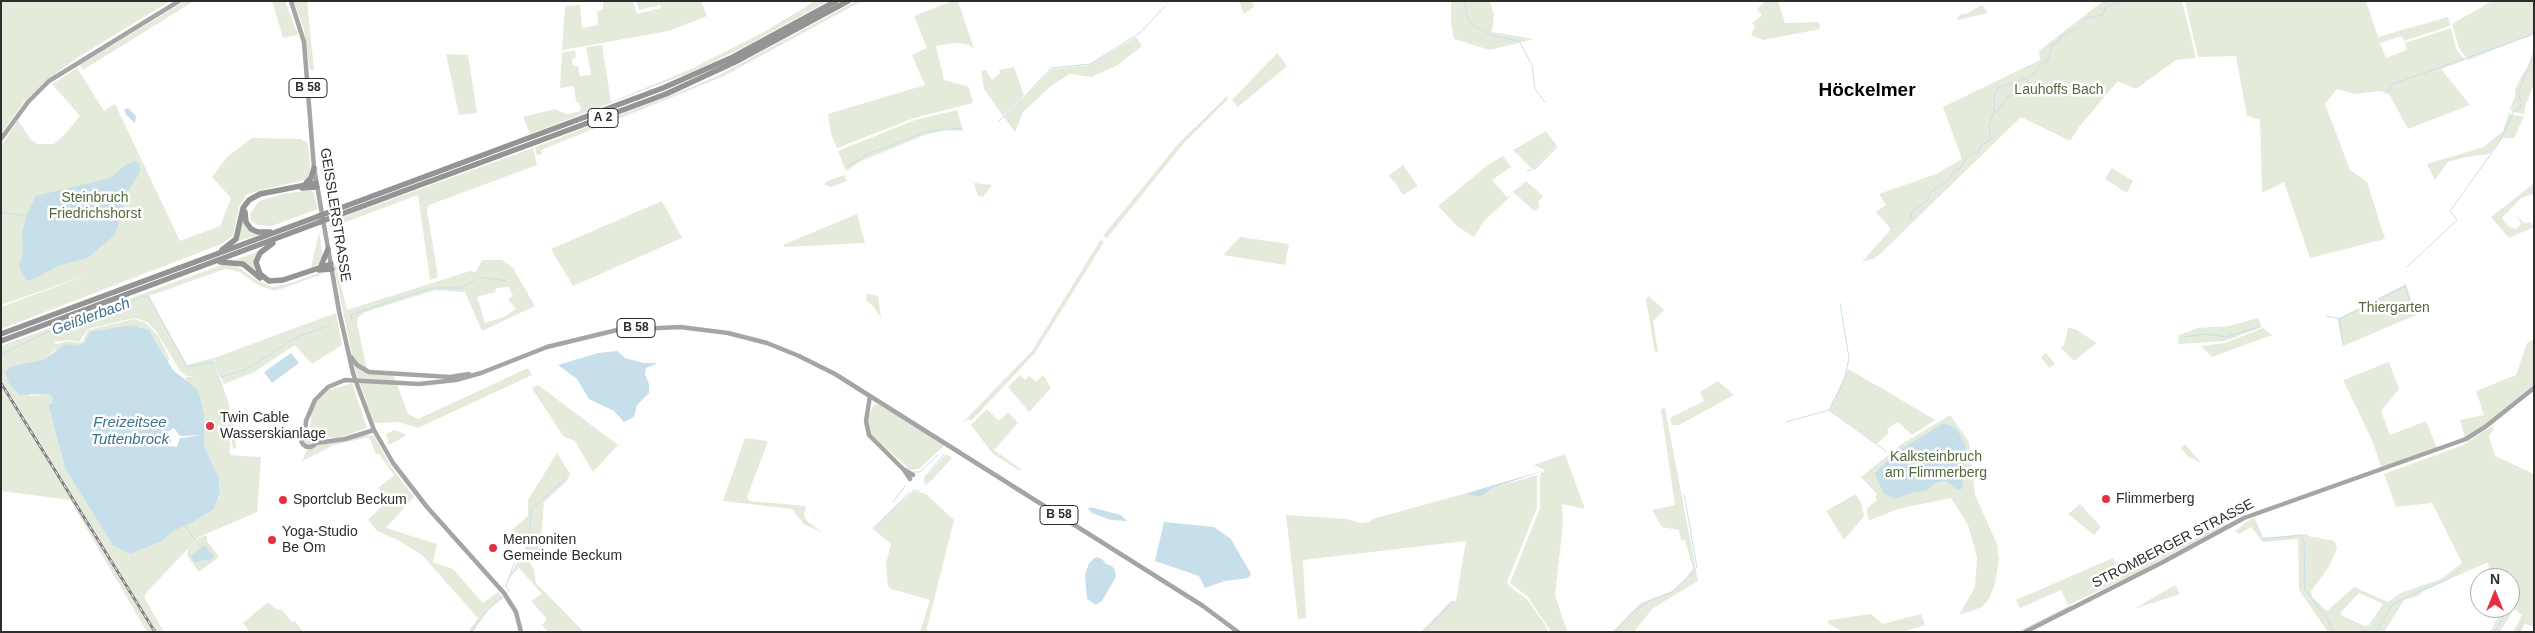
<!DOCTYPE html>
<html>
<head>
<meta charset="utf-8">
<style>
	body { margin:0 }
	#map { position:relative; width:2535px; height:633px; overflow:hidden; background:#fff; font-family:Arial,sans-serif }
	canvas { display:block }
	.frame { position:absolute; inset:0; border:2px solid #2d2d2d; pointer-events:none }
	.north { position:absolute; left:2470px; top:568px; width:50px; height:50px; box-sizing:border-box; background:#fff; border:1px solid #ababab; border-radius:50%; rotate:0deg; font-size:14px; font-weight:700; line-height:20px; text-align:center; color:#2d2d2d }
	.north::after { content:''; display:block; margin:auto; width:18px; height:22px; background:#e52f42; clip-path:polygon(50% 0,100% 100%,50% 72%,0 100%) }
</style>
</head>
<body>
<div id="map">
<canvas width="2535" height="633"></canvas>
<div class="frame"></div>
<div class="north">N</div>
</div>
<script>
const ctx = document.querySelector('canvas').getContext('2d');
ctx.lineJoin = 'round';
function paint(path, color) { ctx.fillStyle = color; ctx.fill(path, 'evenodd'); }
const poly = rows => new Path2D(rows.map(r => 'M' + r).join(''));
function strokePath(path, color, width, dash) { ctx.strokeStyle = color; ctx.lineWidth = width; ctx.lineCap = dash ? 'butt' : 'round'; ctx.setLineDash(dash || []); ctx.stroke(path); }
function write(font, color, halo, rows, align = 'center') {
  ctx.font = font + ' Arial,sans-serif'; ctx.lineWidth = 5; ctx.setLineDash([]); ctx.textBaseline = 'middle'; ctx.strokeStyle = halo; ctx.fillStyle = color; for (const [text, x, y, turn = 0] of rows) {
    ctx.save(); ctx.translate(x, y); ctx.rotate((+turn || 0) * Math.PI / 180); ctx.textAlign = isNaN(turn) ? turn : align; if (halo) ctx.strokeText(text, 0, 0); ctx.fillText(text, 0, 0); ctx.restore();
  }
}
paint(poly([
	[1,1,170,1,77,58,48,79,24,102,1,134],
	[185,1,194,1,83,70,80,65],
	[272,1,285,1,298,35,283,38],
	[294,1,307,1,314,70,310,70,304,30],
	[603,1,633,1,637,14,661,8,660,5,639,10,636,1,701,1,707,16,669,31,562,50,565,6,580,5,582,28,598,25,597,12,603,9],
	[815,1,828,1,744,47,694,71,530,134,523,117,555,109,567,114,581,111,579,102,576,102,574,86,560,88,562,53,575,50,576,58,572,59,573,66,578,66,580,76,591,75,586,47,602,45,611,102,689,70,764,32],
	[856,1,862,1,722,77,541,150,542,154,537,155,535,147,685,90,721,74],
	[952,1,958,1,974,49,967,44,955,43,936,46,944,80,969,87,973,103,914,118,837,148,831,134,828,114,925,85,912,55,927,48,914,16],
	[1239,1,1252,1,1254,7,1244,14],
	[1451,1,1490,1,1494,15,1492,32,1534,39,1490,50,1454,39,1451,23],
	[1766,1,1778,1,1785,23,1819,22,1820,29,1763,40,1751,35,1755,26,1752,23,1762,15,1757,9],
	[2103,1,2182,1,2196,58,2176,60,2136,89,2118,81,2079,127,2070,141,2021,117,1879,255,1873,259,1862,262,1891,229,1876,212,1886,205,1879,194,1936,174,1962,159,1943,107,2040,60,2039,51],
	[2185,1,2366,1,2378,37,2448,17,2450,26,2404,41,2402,36,2380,43,2386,58,2407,50,2405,43,2451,28,2456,49,2465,60,2441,69,2470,105,2408,129,2389,94,2379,91,2354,94,2337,89,2325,104,2350,170,2367,182,2385,239,2310,258,2284,182,2262,193,2260,120,2247,116,2236,56,2198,57],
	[2492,1,2534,1,2534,34,2468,60,2459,48,2452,24],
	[1982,5,1988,13,1957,20,1959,15,1966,14],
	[1136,37,1142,46,1118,65,1091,77,1070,74,1052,85,1023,112,1015,132,1004,117,1052,69,1089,65],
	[2534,49,2534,84,2525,107,2524,114,2513,112,2510,109,2515,96,2515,90,2522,75,2528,67],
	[1277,53,1287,66,1238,107,1232,100],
	[446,54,468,55,477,113,459,115],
	[1014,67,1024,96,1003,116,984,89,981,71,986,70,992,80,1000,73,999,70],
	[77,68,104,111,115,104,180,241,220,226,231,198,212,177,227,157,252,138,300,139,308,143,311,174,307,179,300,181,247,194,239,207,233,235,224,243,1,329,1,307,90,274,1,305,1,146,18,120,30,139,37,144,54,144,65,134,80,116,52,84],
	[1227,96,1228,99,1184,143,1107,238,1103,236,1178,144],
	[957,110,963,131,945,130,925,135,861,161,846,171,838,151,915,120],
	[2509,112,2511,115,2524,116,2514,138,2503,138,2489,154,2466,157,2448,162,2435,180,2427,164,2484,147,2503,131],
	[1546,131,1557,146,1535,168,1531,168,1513,150],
	[533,148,537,165,429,205,427,210,438,277,430,280,418,195,330,228,329,225,346,216],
	[1503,156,1511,167,1492,180,1507,197,1512,195,1484,221,1474,237,1458,227,1438,206,1489,164],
	[1403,165,1418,186,1403,195,1395,182,1388,176],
	[2112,168,2133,181,2127,193,2105,179],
	[844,175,847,181,831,187,825,185,825,182],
	[1526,181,1543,196,1538,202,1540,207,1534,211,1513,192],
	[974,183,992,185,983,197,978,196],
	[2534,183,2534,194,2521,198,2502,218,2508,226,2516,229,2521,224,2517,215,2524,223,2531,222,2534,227,2509,238,2491,217],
	[310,190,314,193,318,209,272,226,258,225,251,221,250,214,259,201,283,194],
	[662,201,682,238,573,286,551,249],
	[243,214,244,220,261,234,233,243],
	[857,214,865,243,784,247,783,245],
	[319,232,323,257,319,264,311,268],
	[1240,237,1289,244,1285,265,1223,255],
	[1101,239,1104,242,1035,353,971,421,968,419,962,423,1032,351],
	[260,251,258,254,258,273,243,262,235,260],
	[482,260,502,260,513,268,535,306,482,331,465,292,435,290,365,312,358,317,357,323,368,374,393,374,408,414,418,419,528,368,532,375,418,428,398,422,374,423,354,366,334,266,336,264,347,310,470,271,476,272],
	[509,287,513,296,508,299,516,309,504,317,485,323,477,297,495,292,496,288],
	[224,264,236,266,257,280,273,287,291,283,318,273,323,274,275,291,258,285,240,272,225,269,149,296,187,365,213,358,228,401,235,431,236,448,233,449,230,430,222,413,230,436,230,455,261,457,257,512,199,537,145,594,145,599,164,632,157,632,1,379,1,346],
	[134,318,147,322,156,331,180,371,186,376,194,376,185,377,186,382,191,385,204,424,204,446,219,478,220,493,219,499,175,530,162,541,131,554,113,546,65,468,48,406,52,403,53,397,47,394,30,396,11,366,43,360,54,351,76,346,110,330,132,325,149,330,168,361,170,360,159,337,146,323,134,319,88,330,83,341,79,343,69,341,57,344,53,342,70,340,79,342,88,329],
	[2406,284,2416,315,2343,346,2337,319],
	[867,294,878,296,881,318,873,306,866,300],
	[1649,296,1664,310,1653,321,1658,352,1655,353,1646,299],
	[336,313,342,345,312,364,295,345,254,372,224,384,214,358],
	[2258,318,2262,327,2225,341,2178,344,2179,335,2198,328,2229,326],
	[2068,328,2075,329,2097,343,2074,361,2060,347,2064,346],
	[2263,328,2272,335,2212,357,2201,346,2225,343],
	[2534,339,2534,385,2484,425,2465,438,2460,420,2484,415,2476,391,2516,375,2527,343],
	[2046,353,2055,364,2049,368,2041,357],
	[2389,362,2399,389,2381,411,2390,435,2426,421,2437,448,2381,467,2373,442,2343,380],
	[1848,369,1895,396,1935,420,1912,435,1898,422,1887,429,1889,433,1877,444,1829,410],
	[1020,375,1025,380,1029,376,1036,382,1043,375,1051,388,1029,412,1008,387],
	[1718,381,1734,395,1679,425,1672,425,1670,418,1704,401,1700,392],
	[352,383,367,428,338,438,321,437,310,426,312,411,316,402,328,390],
	[1,385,80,513,153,632,147,632,70,500,1,491],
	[538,385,618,445,593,472,575,441,563,436,532,388],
	[876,404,879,405,945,445,919,469,910,470,870,433,868,419,873,406],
	[1665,408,1698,581,1653,608,1634,632,1612,632,1641,603,1672,591,1685,580,1693,568,1685,540,1681,540,1679,530,1662,527,1652,510,1675,505,1661,409],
	[987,409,999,421,1008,412,1018,423,994,450,1021,469,1020,471,993,454,971,425],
	[1950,415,1969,442,1975,495,1997,544,1999,560,1995,584,1989,599,1982,607,1959,615,1975,587,1977,557,1968,525,1951,498,1898,509,1870,520,1868,519,1867,508,1877,500,1875,497,1877,494,1861,477,1902,444],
	[2492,426,2494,429,2489,436,2495,456,2534,474,2534,627,2525,624,2521,632,2513,632,2522,615,2514,609,2500,632,2490,632,2503,608,2510,608,2510,578,2490,578,2488,562,2423,591,2418,596,2404,600,2384,632,2328,632,2299,590,2298,539,2263,542,2251,527,2239,534,2235,531,2252,518,2255,519,2262,538,2308,534,2308,536,2335,541,2337,549,2328,568,2311,591,2312,597,2327,611,2354,587,2388,602,2401,593,2441,579,2462,563,2432,503,2396,507,2384,474,2463,445],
	[2359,593,2383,604,2369,625,2364,626,2341,615,2341,612],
	[394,430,407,435,389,445,386,434],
	'303 439a6 6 0 1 1 12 0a6 6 0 1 1-12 0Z',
	[366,435,374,436,390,465,414,497,386,528,437,544,433,562,453,569,483,603,498,592,504,598,489,609,473,632,469,632,470,629,487,607,478,618,422,555,398,540,377,531,368,520,388,500,378,488,394,475,379,454,376,454,369,437,334,445,302,461,307,450,318,445],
	[745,438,768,441,747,497,749,501,806,506,804,515,807,521,823,533,804,524,792,509,723,501],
	[2185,444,2201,463,2187,456,2181,448],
	[557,453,570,474,567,481,544,502,540,551,529,561,534,570,536,583,584,632,548,632,542,625,547,619,531,601,542,594,519,568,507,580,529,542,511,531,528,516,528,500],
	[946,454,952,458,927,485,925,478],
	[1565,454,1585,509,1562,504,1563,523,1555,595,1567,631,1551,632,1528,597,1510,583,1540,508,1540,474,1545,470,1534,465],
	[1537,475,1537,508,1507,582,1509,586,1527,599,1547,628,1547,632,1421,632,1451,601,1456,601,1466,541,1303,560,1306,618,1298,619,1286,515,1348,519,1360,523,1370,522,1372,519,1464,494,1480,497,1493,488],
	[913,491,926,494,954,520,926,632,920,632,930,600,892,589,888,586,886,564,891,544,872,528],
	[1856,494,1861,503,1864,516,1844,540,1826,511],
	[2080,504,2101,527,2094,535,2068,514],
	[2234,521,2135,574,2068,605,2061,590,2020,608,2016,600,2113,558,2120,571,2151,555,2190,542,2210,529],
	[207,535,207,541,219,557,199,572,187,555,188,549,199,538],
	[2175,585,2180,594,2134,609],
	[268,602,277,610,281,609,292,622,295,621,303,632,250,632,243,623],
	[1871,614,1883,624,1921,614,1925,625,1902,632,1842,632,1828,623,1829,620]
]), '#e4ebdb');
paint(poly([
	[128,108,136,116,135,123,126,115,124,110],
	[136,161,140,165,140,172,128,191,115,235,87,258,57,266,38,277,27,281,19,267,23,252,22,234,26,216,36,196,110,178,127,164],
	[132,325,149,330,173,370,198,390,204,415,204,446,219,478,220,493,214,509,191,523,175,530,162,541,131,554,113,546,65,468,48,405,52,403,53,397,47,394,19,395,9,383,5,372,11,366,43,360,66,344,76,346,85,342,90,332],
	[617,351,625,358,643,363,658,363,646,368,645,374,649,384,649,393,637,405,634,417,624,422,614,411,589,399,577,379,558,365,598,353],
	[291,353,299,363,272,383,264,372],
	[1944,423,1957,429,1966,447,1962,489,1957,489,1945,481,1935,483,1926,491,1914,492,1895,499,1883,493,1875,473,1898,451],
	[1545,470,1493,488,1480,497,1464,494],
	[1090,507,1121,515,1127,521,1111,520,1092,513,1088,509],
	[1164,522,1214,527,1231,539,1251,574,1248,578,1225,581,1205,588,1199,576,1155,561],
	[205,545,214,557,209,561,204,559,195,563,191,556],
	[1096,557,1102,559,1106,564,1112,566,1115,570,1116,577,1102,601,1096,605,1087,599,1085,575,1089,563]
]), '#c7deeb');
paint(poly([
	[174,428,180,436,205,435,180,438,177,447,170,446,171,441,167,432]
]), '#fff');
strokePath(poly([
	[1464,1,1467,16,1472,25,1494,36,1519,41,1532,65,1535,89,1545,102],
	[2528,1,2534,9],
	[1167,3,1169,1],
	[2388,93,2393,84,2534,34],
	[1025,96,1051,68,1090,64,1140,33,1165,6],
	[1995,113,2007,98,2027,89,2028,80],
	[998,122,1022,99],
	[847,167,868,154,925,132,961,128],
	[1527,171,1536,168,1557,147],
	[1,212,26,216],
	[1910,220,1912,212,1927,201,1931,192,1950,178,1954,170,1959,170,1967,157,1971,153,1978,153,1981,146,1991,139,1989,125,1994,113,1994,93,1998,88,2027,78,2035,73,2042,62,2047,62,2052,45,2059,42,2060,37,2079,27,2086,18,2103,15,2105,8,2121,1],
	[2407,267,2457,220,2450,211,2498,144,2514,111,2520,108,2522,104,2518,93,2534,53],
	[478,277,507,281],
	[413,294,434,288,460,288,474,280],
	[2327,316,2340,319,2405,286,2414,315],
	[352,320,351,315,412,294],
	[2340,320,2343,344],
	[2184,337,2206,334,2226,337,2259,327],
	[1,354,48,332,145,296,148,296,187,367,215,362,221,377,245,370,299,336,331,325],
	[1,370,5,372],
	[1829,410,1887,452],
	[1786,422,1829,410,1844,381,1849,358,1840,303],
	[913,472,920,472,938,455],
	[925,485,925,477,944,454],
	[913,490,920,491],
	[1684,495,1686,503],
	[893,502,905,486],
	[1686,505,1697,568],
	[880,522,910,492],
	[2253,523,2256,524,2263,539,2301,535,2304,541,2305,590,2327,618,2333,632],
	[185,526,195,540],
	[197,542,202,547],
	[508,592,509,591,506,587,513,566,518,556,529,546,531,510,566,478],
	[471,632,485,612,502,597],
	[1424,632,1450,605],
	[1616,632,1631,613,1649,601,1672,592,1695,570],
	[2019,632,2070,606],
	[2376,632,2392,605,2408,596,2445,581,2461,568],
	[2495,632,2508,608],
	[2518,632,2523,620]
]), '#c7deeb', 1);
strokePath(poly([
	[291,1,304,42,314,168,339,311,353,373],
	[1,139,28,102,49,81,179,1],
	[351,357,357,365,369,372,450,377,469,374],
	[358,387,374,430,393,463,427,507,504,593,516,612,521,632],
	[870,396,866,421,869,435,903,469,913,475],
	'301 439a8 8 0 1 1 16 0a8 8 0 1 1-16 0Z',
	[305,432,306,421,315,400,328,387,345,380,419,384,456,380,481,373,547,347,617,330,680,327,728,333,767,343,799,356,835,374,1203,606,1238,632],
	[316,443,345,439,374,430],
	[904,470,910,479],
	[2025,632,2163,562,2244,518,2466,439,2485,427,2534,388]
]), '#a5a5a5', 4.5);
strokePath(poly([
	[306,183,311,178,314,168],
	[302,188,317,187],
	[245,212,246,222,251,229,258,232,270,232],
	[327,213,663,88,733,57,836,1],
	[328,219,666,94,735,62,848,1],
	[273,243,260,253,256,262,260,274,269,281,283,280,331,264],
	[222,250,236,239,243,208,249,200,260,194,316,183],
	[220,262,243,264,260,278],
	[321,266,328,249],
	[319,270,332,269],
	[1,334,319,216],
	[1,341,320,222]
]), '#949494', 5.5);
const rail = poly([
	[1,383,155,632]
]);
strokePath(rail, '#828282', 3);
strokePath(rail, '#fff', 1, [4]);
strokePath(poly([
	[353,373,358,387]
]), '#a5a5a5', 4.5);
strokePath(poly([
	[319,216,327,213],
	[320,222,328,219]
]), '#949494', 5.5);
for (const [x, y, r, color] of [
	[210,426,5,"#e52f42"],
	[2106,499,5,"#e52f42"],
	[283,500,5,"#e52f42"],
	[272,540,5,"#e52f42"],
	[493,548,5,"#e52f42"]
]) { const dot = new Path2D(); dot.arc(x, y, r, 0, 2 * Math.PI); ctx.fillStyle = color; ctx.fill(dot); strokePath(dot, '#fff', 2); }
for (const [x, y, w] of [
	[308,88,38],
	[603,118,30],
	[636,328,38],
	[1059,515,38]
]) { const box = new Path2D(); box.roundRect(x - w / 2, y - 9.5, w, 19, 4); ctx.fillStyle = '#fff'; ctx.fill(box); strokePath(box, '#2d2d2d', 1); }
write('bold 12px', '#2d2d2d', null, [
	["B 58",308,88],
	["A 2",603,118],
	["B 58",636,328],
	["B 58",1059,515]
]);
write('14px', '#52693b', '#fff', [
	["Lauhoffs Bach",2059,90],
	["Steinbruch",95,198],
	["Friedrichshorst",95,214],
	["Thiergarten",2394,308],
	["Kalksteinbruch",1936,457],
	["am Flimmerberg",1936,473]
]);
write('14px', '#2d2d2d', '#fff', [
	["GEISSLERSTRASSE",335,215,81],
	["STROMBERGER STRASSE",2173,544,-27]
]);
write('14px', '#2d2d2d', '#fff', [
	["Twin Cable",220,418],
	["Wasserskianlage",220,434],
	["Flimmerberg",2116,499],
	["Sportclub Beckum",293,500],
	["Yoga-Studio",282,532],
	["Be Om",282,548],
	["Mennoniten",503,540],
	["Gemeinde Beckum",503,556]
], 'left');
write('italic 15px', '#3c718f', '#fff', [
	["Geißlerbach",91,317,-20],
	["Freizeitsee",130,423],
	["Tuttenbrock",130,440]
]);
write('bold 19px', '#000', '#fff', [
	["Höckelmer",1867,91]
]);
</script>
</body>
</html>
